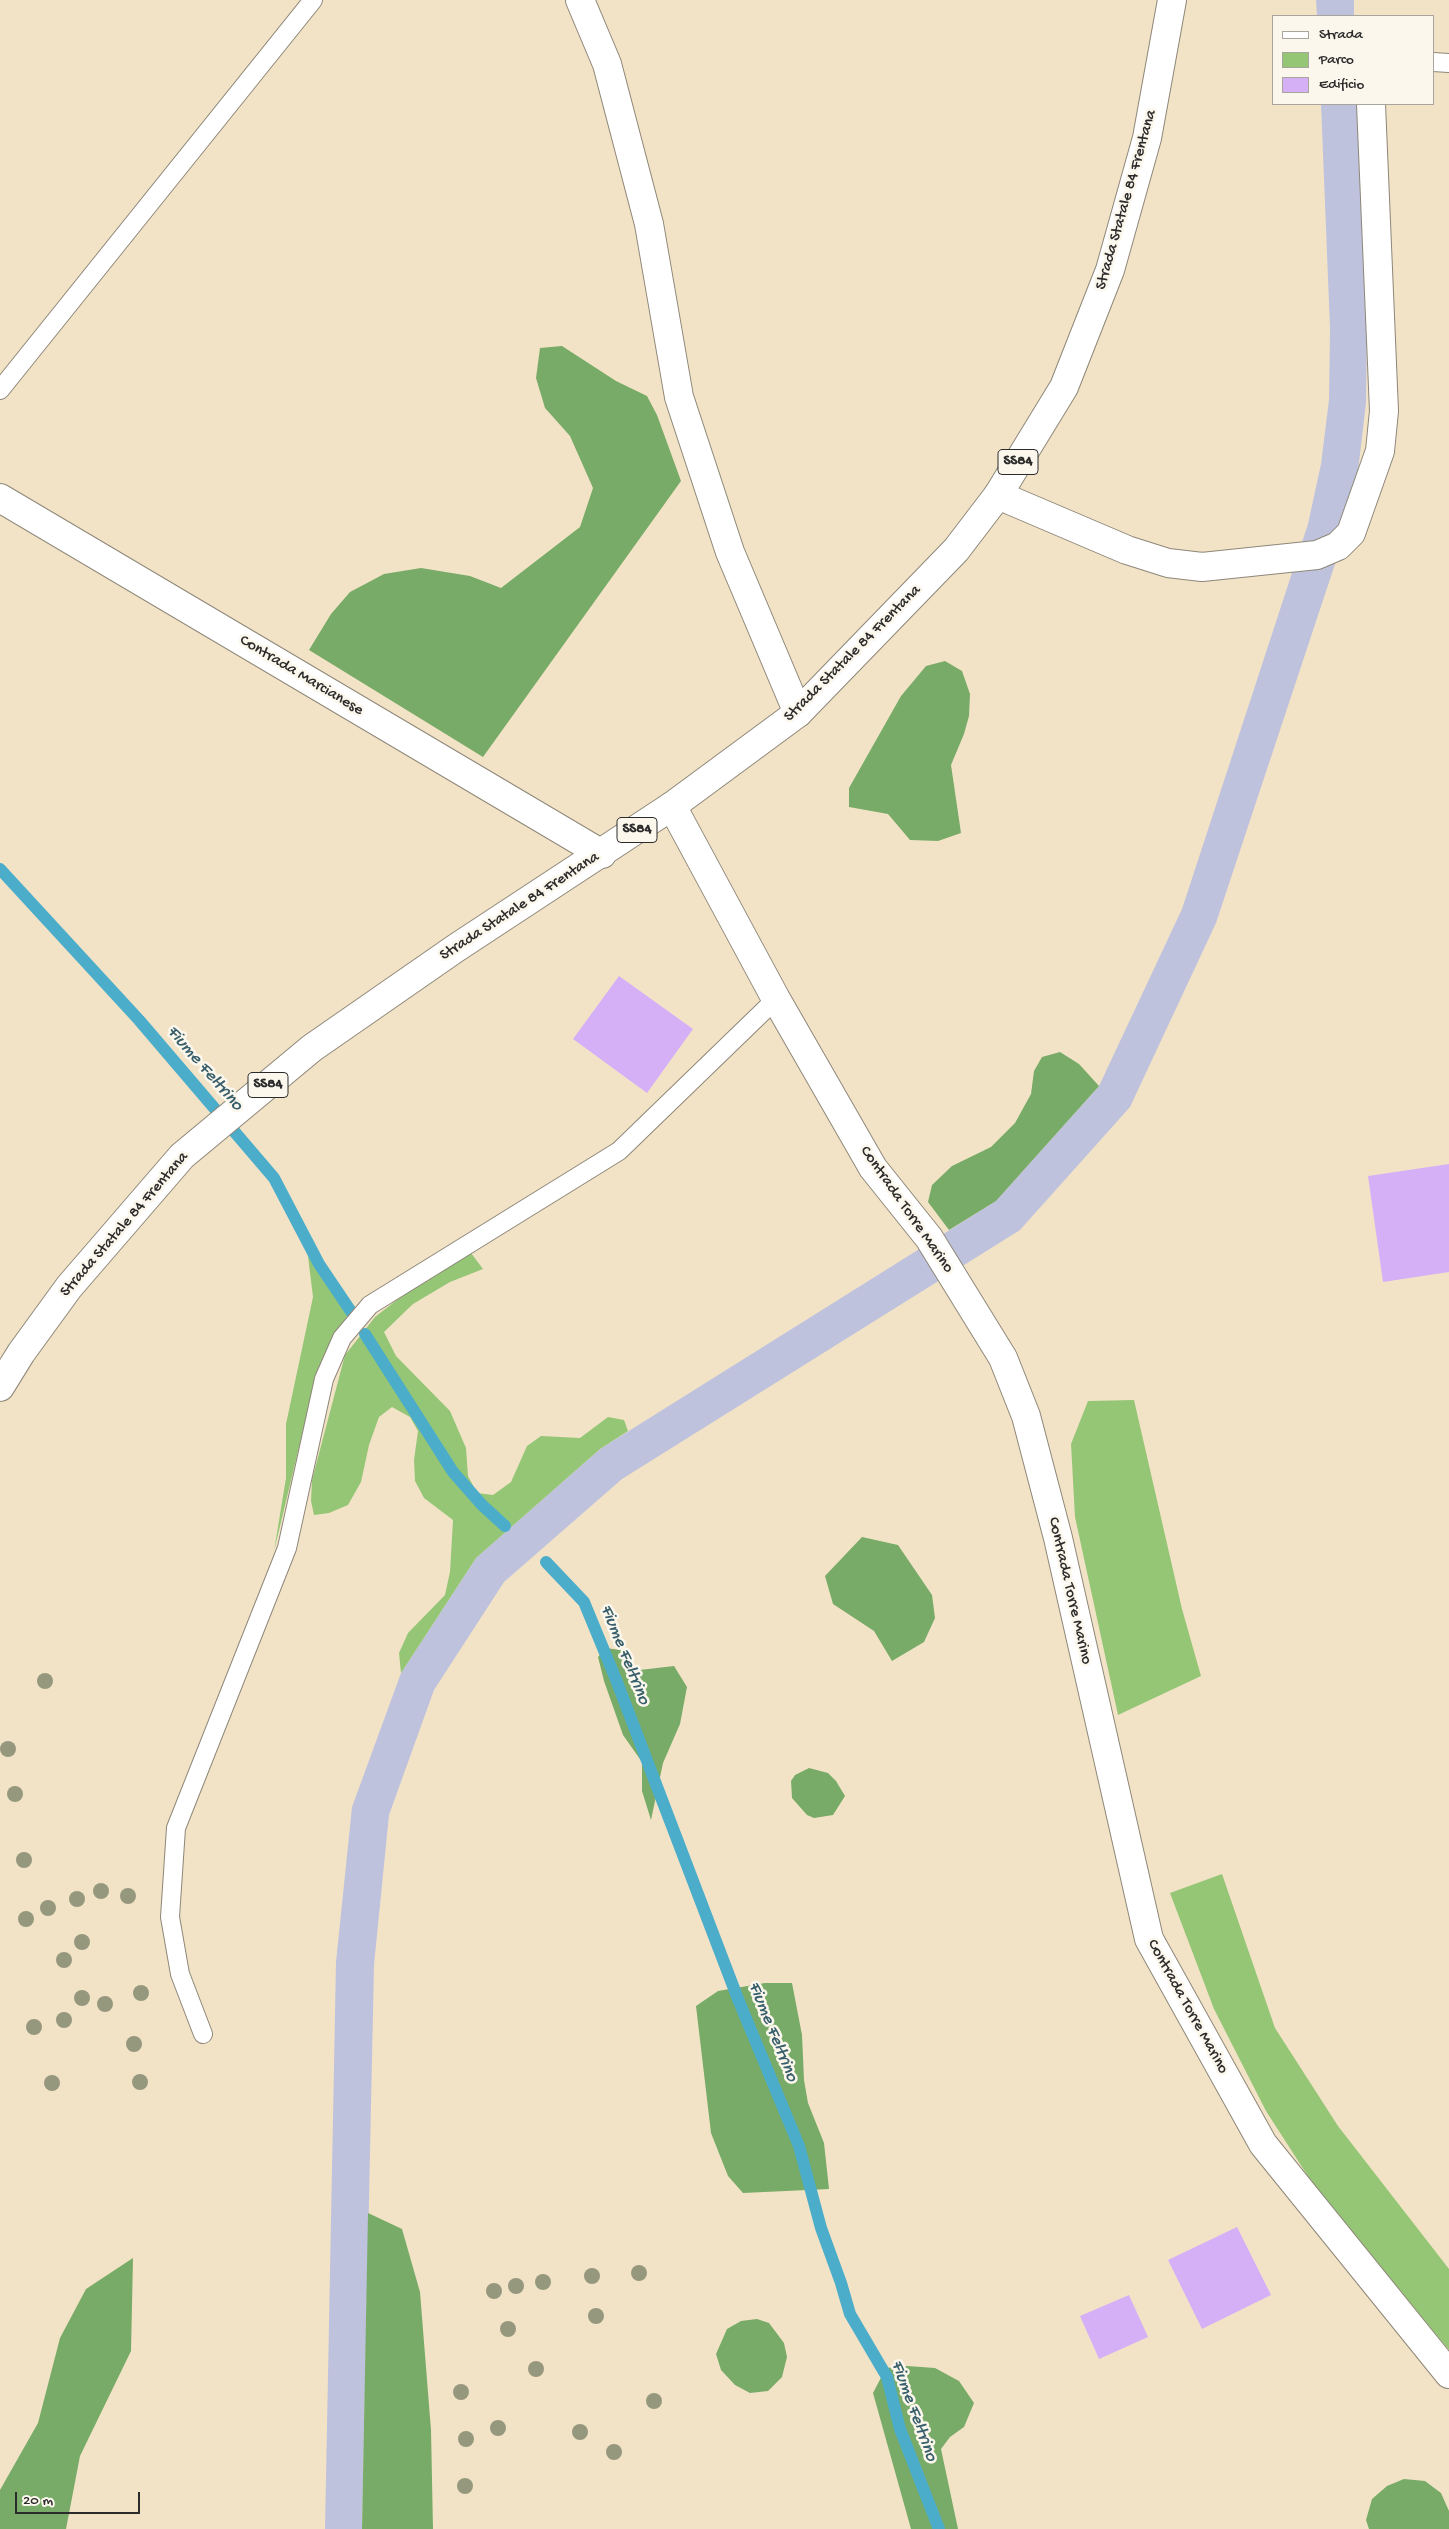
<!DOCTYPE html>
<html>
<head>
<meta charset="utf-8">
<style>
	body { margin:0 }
	#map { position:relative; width:1449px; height:2529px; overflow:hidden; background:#f2e3c7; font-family:"Gochi Hand",sans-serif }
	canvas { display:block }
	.legend { position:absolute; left:1272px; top:15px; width:162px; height:90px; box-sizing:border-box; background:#fbf7ec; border:1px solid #a8a59f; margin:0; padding:6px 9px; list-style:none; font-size:15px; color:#2b2b2b }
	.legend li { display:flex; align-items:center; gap:10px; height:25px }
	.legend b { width:25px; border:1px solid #a8a59f }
	.scale { position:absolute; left:15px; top:2492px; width:125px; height:22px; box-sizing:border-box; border:2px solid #2b2b2b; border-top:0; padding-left:6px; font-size:15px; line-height:18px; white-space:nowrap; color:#2b2b2b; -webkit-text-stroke:4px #fbf7ec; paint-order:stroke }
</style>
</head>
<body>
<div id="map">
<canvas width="1449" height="2529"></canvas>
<ul class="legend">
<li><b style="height:6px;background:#fff"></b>Strada</li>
<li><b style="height:14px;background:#95c676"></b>Parco</li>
<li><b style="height:14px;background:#d5b0f7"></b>Edificio</li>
</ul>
<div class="scale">20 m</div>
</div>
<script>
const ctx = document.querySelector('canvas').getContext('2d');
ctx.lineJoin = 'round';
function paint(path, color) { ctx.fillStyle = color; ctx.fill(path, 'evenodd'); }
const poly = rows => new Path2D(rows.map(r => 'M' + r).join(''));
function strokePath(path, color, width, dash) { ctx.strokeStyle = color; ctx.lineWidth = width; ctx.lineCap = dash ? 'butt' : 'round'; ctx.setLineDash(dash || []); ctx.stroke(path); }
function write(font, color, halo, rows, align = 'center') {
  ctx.font = font + ' "Gochi Hand",sans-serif'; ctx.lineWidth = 5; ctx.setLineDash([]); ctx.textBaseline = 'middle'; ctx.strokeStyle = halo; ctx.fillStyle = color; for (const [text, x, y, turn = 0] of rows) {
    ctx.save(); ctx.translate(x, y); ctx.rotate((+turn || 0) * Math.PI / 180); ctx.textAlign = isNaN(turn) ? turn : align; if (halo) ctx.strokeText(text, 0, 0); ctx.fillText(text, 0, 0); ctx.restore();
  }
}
paint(poly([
	[1316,0,1354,0,1354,16,1317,16],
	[1321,104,1358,104,1367,328,1366,403,1358,471,1345,534,1216,923,1130,1107,1020,1230,622,1479,504,1582,434,1690,389,1815,374,1965,362,2529,325,2529,336,1962,352,1807,401,1673,476,1558,600,1449,996,1201,1099,1086,1182,909,1308,524,1321,464,1329,400,1330,328]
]), '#bfc2dd');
paint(poly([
	[305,1232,352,1307,327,1353,308,1410,274,1551,286,1478,286,1424,313,1297],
	[471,1253,483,1269,450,1282,413,1304,384,1332,396,1356,450,1411,466,1448,468,1476,477,1493,493,1495,511,1482,527,1446,541,1436,580,1438,608,1417,624,1420,628,1431,600,1449,476,1558,401,1673,399,1653,408,1633,445,1595,450,1572,453,1520,424,1498,415,1481,414,1460,418,1431,410,1417,392,1407,379,1417,369,1445,361,1482,348,1505,329,1513,314,1515,311,1501,312,1480,345,1355,375,1317,425,1278],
	[1134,1400,1182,1609,1201,1676,1118,1715,1075,1517,1071,1444,1088,1401],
	[1222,1874,1275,2028,1338,2126,1449,2269,1449,2350,1322,2198,1266,2111,1214,2009,1170,1893]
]), '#95c676');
paint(poly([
	[562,346,616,381,647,396,657,415,681,481,483,757,309,650,331,614,350,592,384,574,421,568,470,576,501,588,580,527,593,488,570,436,545,408,536,378,540,348],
	[945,661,962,671,970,694,969,716,964,734,951,765,961,833,938,841,910,840,888,814,849,807,849,788,901,696,926,666],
	[1060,1052,1079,1064,1099,1086,996,1201,949,1230,928,1202,932,1185,952,1166,991,1147,1015,1123,1031,1094,1034,1071,1042,1057],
	[862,1537,898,1545,932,1595,935,1618,924,1642,892,1661,874,1631,833,1604,825,1576],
	[606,1648,627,1651,631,1671,674,1666,687,1687,680,1724,663,1763,651,1820,642,1791,642,1762,623,1735,604,1681,598,1657],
	[809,1768,828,1773,836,1781,845,1796,833,1815,814,1818,807,1815,792,1798,791,1781,795,1775],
	[765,1983,792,1983,802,2035,804,2080,808,2103,824,2143,829,2189,743,2193,728,2176,711,2133,696,2006,718,1991],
	[368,2213,402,2229,420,2292,431,2430,433,2529,362,2529],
	[133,2258,131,2351,80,2456,66,2529,0,2529,0,2490,38,2423,60,2338,86,2289],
	[757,2319,769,2323,784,2343,787,2357,782,2377,768,2391,750,2393,735,2385,721,2370,716,2354,727,2329,741,2321],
	[907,2366,935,2368,959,2381,974,2403,964,2427,950,2437,941,2449,958,2529,911,2529,873,2393,886,2368],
	[1404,2479,1425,2481,1441,2493,1449,2511,1449,2529,1369,2529,1366,2520,1372,2499,1387,2486]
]), '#78ab67');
strokePath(poly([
	[0,869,139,1020,274,1178,319,1264,352,1313],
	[365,1334,453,1472,482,1505,505,1526],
	[546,1562,584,1602,617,1682,738,1999,799,2146,821,2228,841,2283,850,2314,887,2377,900,2429,939,2529]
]), '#4badca', 12);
paint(poly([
	[619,976,693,1029,647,1093,573,1039],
	[1449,1164,1449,1272,1383,1282,1368,1176],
	[1237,2227,1271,2295,1202,2329,1168,2260],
	[1129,2295,1148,2337,1099,2359,1080,2316]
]), '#d5b0f7');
const service = poly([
	[1433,62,1449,63],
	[0,390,313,0],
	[203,2034,180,1974,170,1917,176,1828,287,1548,324,1379,342,1338,370,1305,619,1151,776,999]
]);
const minor = poly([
	[580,0,607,64,649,224,679,397,730,552,798,713],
	[998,495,1127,550,1168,563,1202,567,1317,555,1338,546,1351,533,1380,451,1384,411,1371,104],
	[0,498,602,854],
	[672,806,776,999,873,1168,929,1238,1003,1358,1026,1416,1058,1538,1149,1939,1263,2144,1449,2374]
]);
const primary = poly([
	[0,1387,21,1353,69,1287,182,1156,312,1048,456,948,672,806,798,713,956,550,998,495,1064,387,1110,270,1147,138,1172,0]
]);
strokePath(service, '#8e8779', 20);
strokePath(minor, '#8e8779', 30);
strokePath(primary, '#8e8779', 30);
strokePath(service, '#fff', 18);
strokePath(minor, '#fff', 28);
strokePath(primary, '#fff', 28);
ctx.fillStyle = '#96987e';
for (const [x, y] of [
	[45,1681],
	[8,1749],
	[15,1794],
	[24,1860],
	[101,1891],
	[128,1896],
	[77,1899],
	[48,1908],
	[26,1919],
	[82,1942],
	[64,1960],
	[141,1993],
	[82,1998],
	[105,2004],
	[64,2020],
	[34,2027],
	[134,2044],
	[140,2082],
	[52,2083],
	[639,2273],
	[592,2276],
	[543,2282],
	[516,2286],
	[494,2291],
	[596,2316],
	[508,2329],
	[536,2369],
	[461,2392],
	[654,2401],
	[498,2428],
	[580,2432],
	[466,2439],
	[614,2452],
	[465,2486]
]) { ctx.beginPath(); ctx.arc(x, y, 8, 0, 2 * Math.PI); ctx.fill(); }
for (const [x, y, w] of [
	[1018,462,40],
	[637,830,40],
	[268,1085,40]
]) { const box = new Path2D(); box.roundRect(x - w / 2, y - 12.5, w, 25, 4); ctx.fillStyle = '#fbf7ec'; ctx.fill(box); strokePath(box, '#2b2b2b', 1); }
write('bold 15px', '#2b2b2b', null, [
	["SS84",1018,462],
	["SS84",637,830],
	["SS84",268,1085]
]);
write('16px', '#2b2b2b', '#fbf7ec', [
	["Strada Statale 84 Frentana",1127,200,-74],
	["Strada Statale 84 Frentana",853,654,-45],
	["Contrada Marcianese",301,676,31],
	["Strada Statale 84 Frentana",520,907,-33],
	["Contrada Torre Marino",906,1210,55],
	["Strada Statale 84 Frentana",125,1225,-49],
	["Contrada Torre Marino",1069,1591,77],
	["Contrada Torre Marino",1187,2007,61]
]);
write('italic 18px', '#385f6b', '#fbf7ec', [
	["Fiume Feltrino",204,1069,49],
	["Fiume Feltrino",624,1655,68],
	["Fiume Feltrino",772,2032,68],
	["Fiume Feltrino",913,2411,70]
]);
</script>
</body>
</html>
